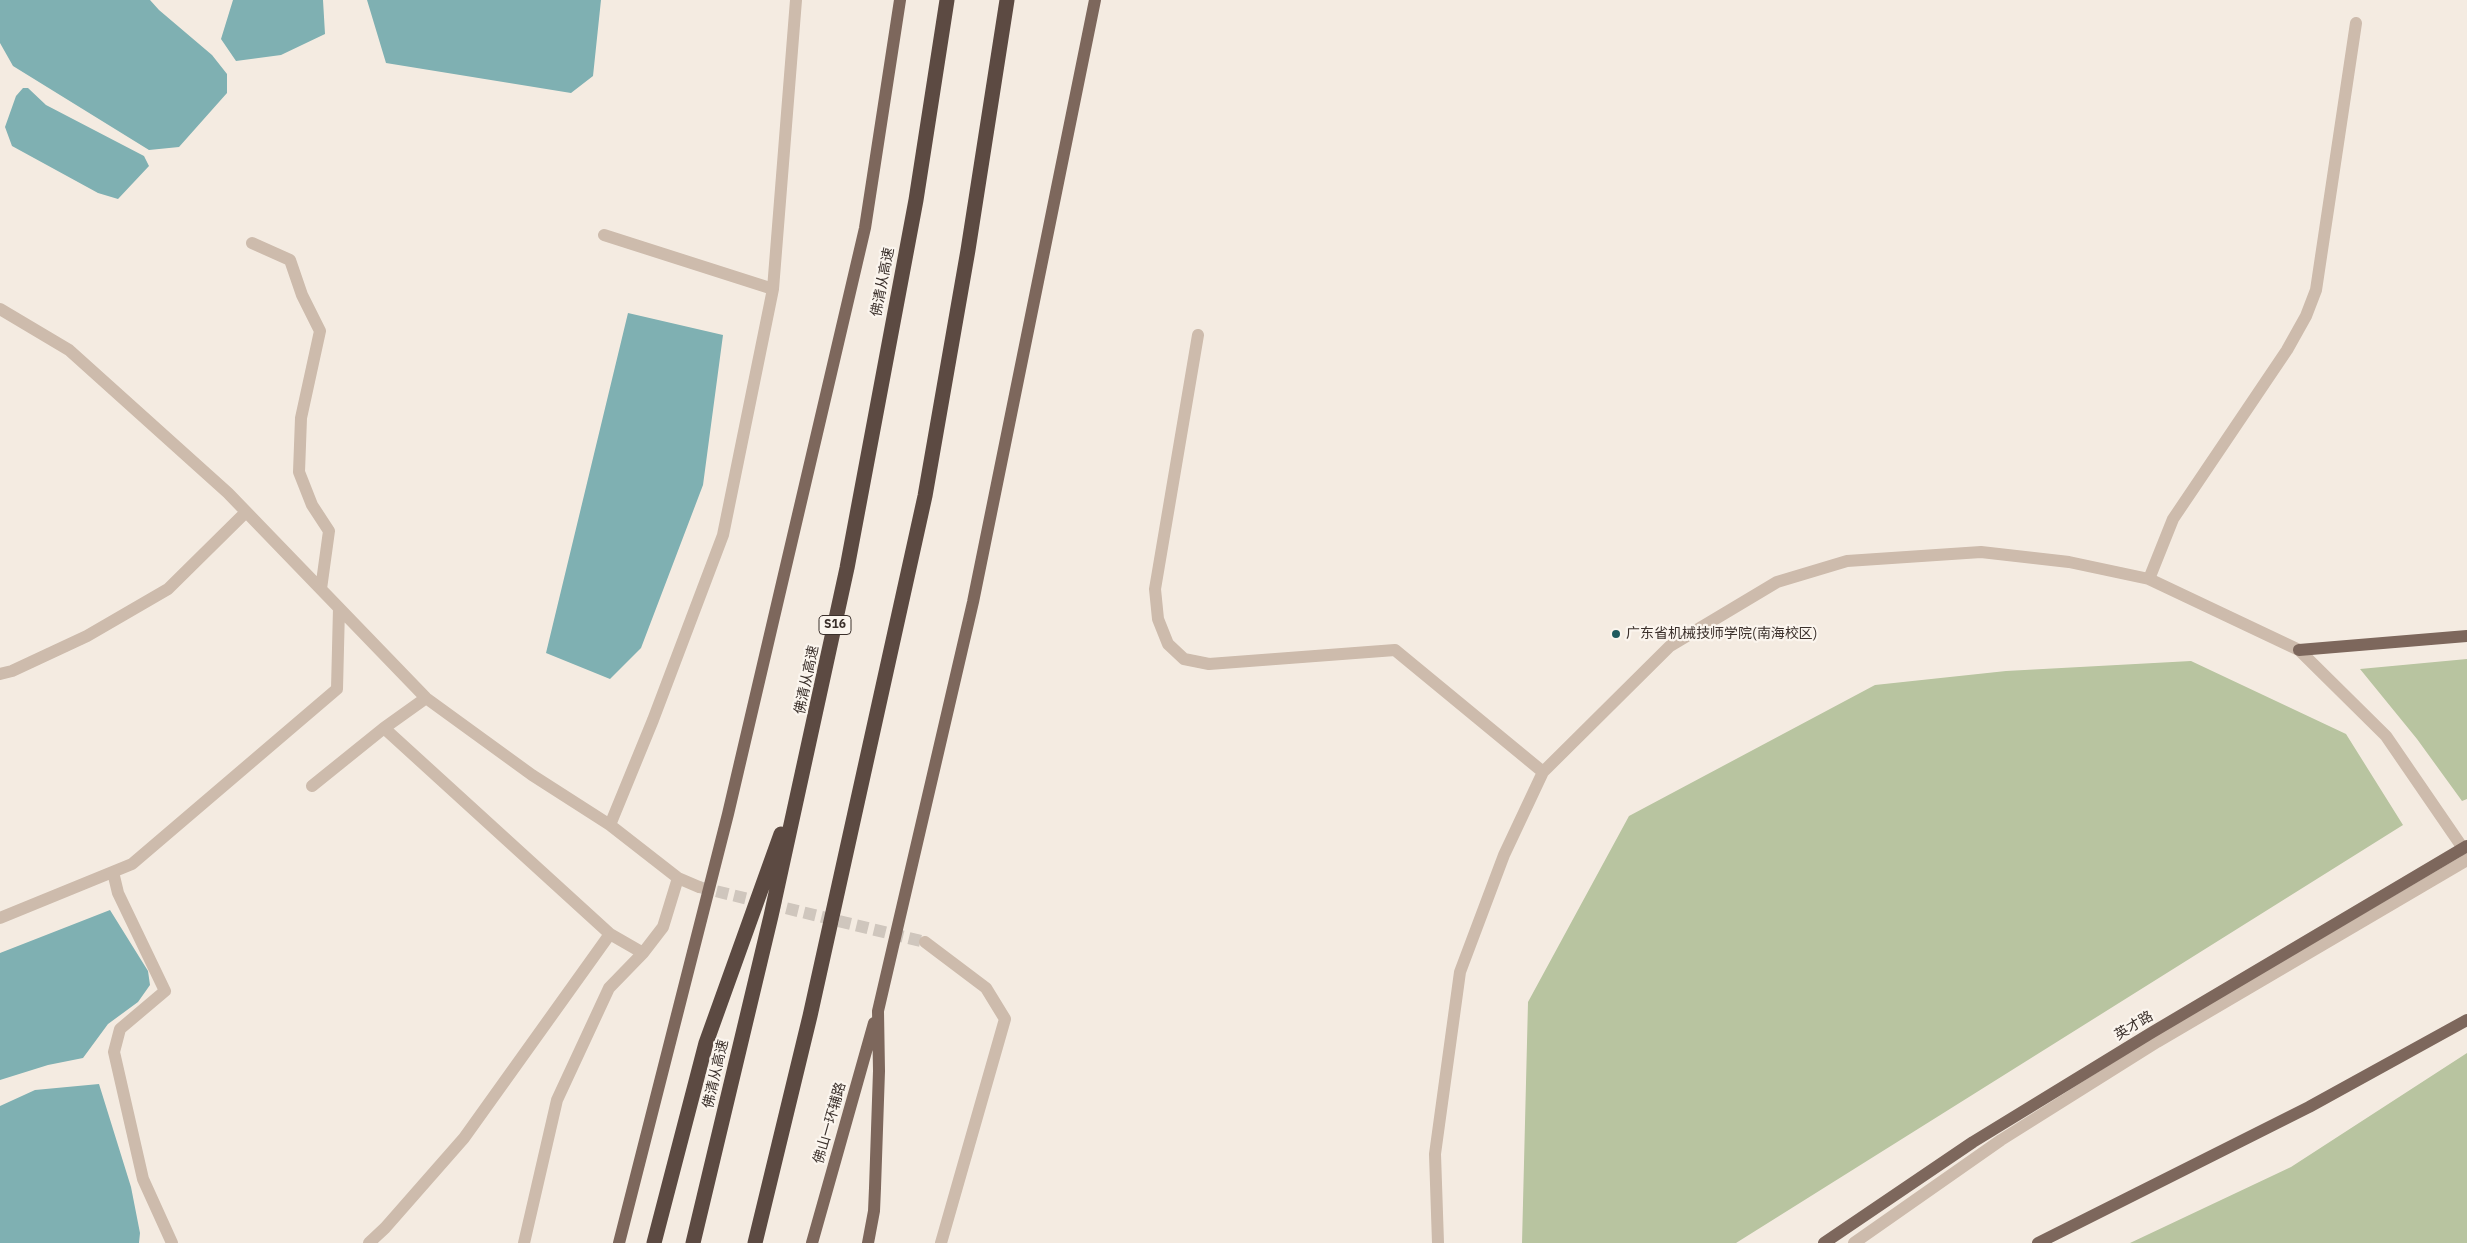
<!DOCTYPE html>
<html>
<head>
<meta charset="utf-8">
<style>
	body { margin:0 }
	canvas { display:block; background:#f4ebe1 }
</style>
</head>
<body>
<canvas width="2467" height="1243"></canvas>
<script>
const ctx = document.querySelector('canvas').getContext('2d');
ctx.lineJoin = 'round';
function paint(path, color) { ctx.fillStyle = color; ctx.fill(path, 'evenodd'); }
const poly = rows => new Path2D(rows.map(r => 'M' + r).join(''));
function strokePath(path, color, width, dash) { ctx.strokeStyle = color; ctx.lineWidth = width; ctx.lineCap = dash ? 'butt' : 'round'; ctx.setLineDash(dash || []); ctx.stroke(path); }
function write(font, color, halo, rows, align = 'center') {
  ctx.font = font + ' "IBM Plex Sans","Noto Sans SC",sans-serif'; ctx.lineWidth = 4.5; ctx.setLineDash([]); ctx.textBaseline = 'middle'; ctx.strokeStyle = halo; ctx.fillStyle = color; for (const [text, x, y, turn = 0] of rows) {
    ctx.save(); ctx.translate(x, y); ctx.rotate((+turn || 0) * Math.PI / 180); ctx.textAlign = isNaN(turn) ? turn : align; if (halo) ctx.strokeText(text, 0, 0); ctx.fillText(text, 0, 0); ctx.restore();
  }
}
paint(poly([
	[2467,659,2467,799,2462,801,2417,739,2360,669],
	[2191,661,2346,734,2403,825,1736,1243,1522,1243,1528,1002,1629,816,1875,685,2006,671],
	[2467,1053,2467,1243,2130,1243,2291,1167]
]), '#b8c4a0');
paint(poly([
	[0,0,150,0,159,10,212,55,227,74,227,93,179,147,149,150,13,66,0,43],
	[233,0,323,0,325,34,281,55,236,61,221,39],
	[367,0,601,0,593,76,571,93,386,63],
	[23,88,28,88,46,105,144,156,149,166,118,199,98,193,12,146,5,127,16,96],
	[628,313,723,335,703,485,641,648,610,679,546,653],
	[110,910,148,971,150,985,138,1002,108,1024,83,1058,48,1065,0,1080,0,953],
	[99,1084,131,1187,140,1233,139,1243,0,1243,0,1106,35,1090]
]), '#7fb0b2');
strokePath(poly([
	[699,887,925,942]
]), '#cfc6bd', 12, [12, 6]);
strokePath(poly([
	[604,235,773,289],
	[252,243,290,260,302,295,320,331,301,418,299,472,312,505,329,531,321,589],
	[0,309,69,350,228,493,426,698,532,775,610,825,678,878,699,887],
	[1198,335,1155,589,1158,619,1168,644,1184,659,1209,664,1395,650,1543,772],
	[2149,579,2173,519,2287,350,2306,316,2316,290,2356,23],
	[0,674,12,671,87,636,168,589,246,512],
	[384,728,610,934],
	[312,786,384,728,426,698],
	[610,825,653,720,723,535,773,289,796,0],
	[113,872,118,893,165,991,120,1029,114,1052,143,1179,172,1243],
	[0,918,132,864,337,689,339,608],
	[925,942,986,988,1005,1019,941,1243],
	[369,1243,385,1228,464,1138,610,934,643,953],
	[524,1243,557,1100,609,988,643,953,663,927,678,878],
	[1438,1243,1435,1154,1460,972,1504,855,1543,772,1670,646,1777,582,1847,561,1981,552,2069,562,2149,579,2299,650,2386,736,2467,854],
	[1854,1243,2001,1140,2157,1042,2467,860]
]), '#cdbbac', 12);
strokePath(poly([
	[2299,650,2467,636],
	[619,1243,728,814,865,228,900,0],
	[812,1243,874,1023],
	[868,1243,874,1211,875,1188,879,1071,878,1011,973,602,1095,0],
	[1824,1243,1973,1142,2151,1033,2467,846],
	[2038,1243,2309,1107,2467,1020]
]), '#7d675c', 12);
strokePath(poly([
	[654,1243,706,1043,781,834],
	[693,1243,771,916,847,568,916,200,947,0],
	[755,1243,810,1016,925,496,968,250,1007,0]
]), '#5c4a42', 15);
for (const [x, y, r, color] of [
	[1616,634,5,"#1f5a5e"]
]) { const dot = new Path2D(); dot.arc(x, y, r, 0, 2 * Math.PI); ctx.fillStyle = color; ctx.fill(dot); strokePath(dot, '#fbf5ee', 2); }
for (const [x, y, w] of [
	[835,625,32]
]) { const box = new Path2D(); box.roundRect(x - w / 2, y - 9.5, w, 19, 4); ctx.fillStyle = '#fbf5ee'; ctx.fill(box); strokePath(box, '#3b302b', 1); }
write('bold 12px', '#3b302b', null, [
	["S16",835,625]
]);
write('14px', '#3b302b', '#fbf5ee', [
	["佛清从高速",883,282,-79],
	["佛清从高速",807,680,-78],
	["英才路",2134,1026,-31],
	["佛清从高速",716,1074,-77],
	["佛山一环辅路",830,1123,-74]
]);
write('14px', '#3b302b', '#fbf5ee', [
	["广东省机械技师学院(南海校区)",1626,634]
], 'left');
</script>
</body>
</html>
